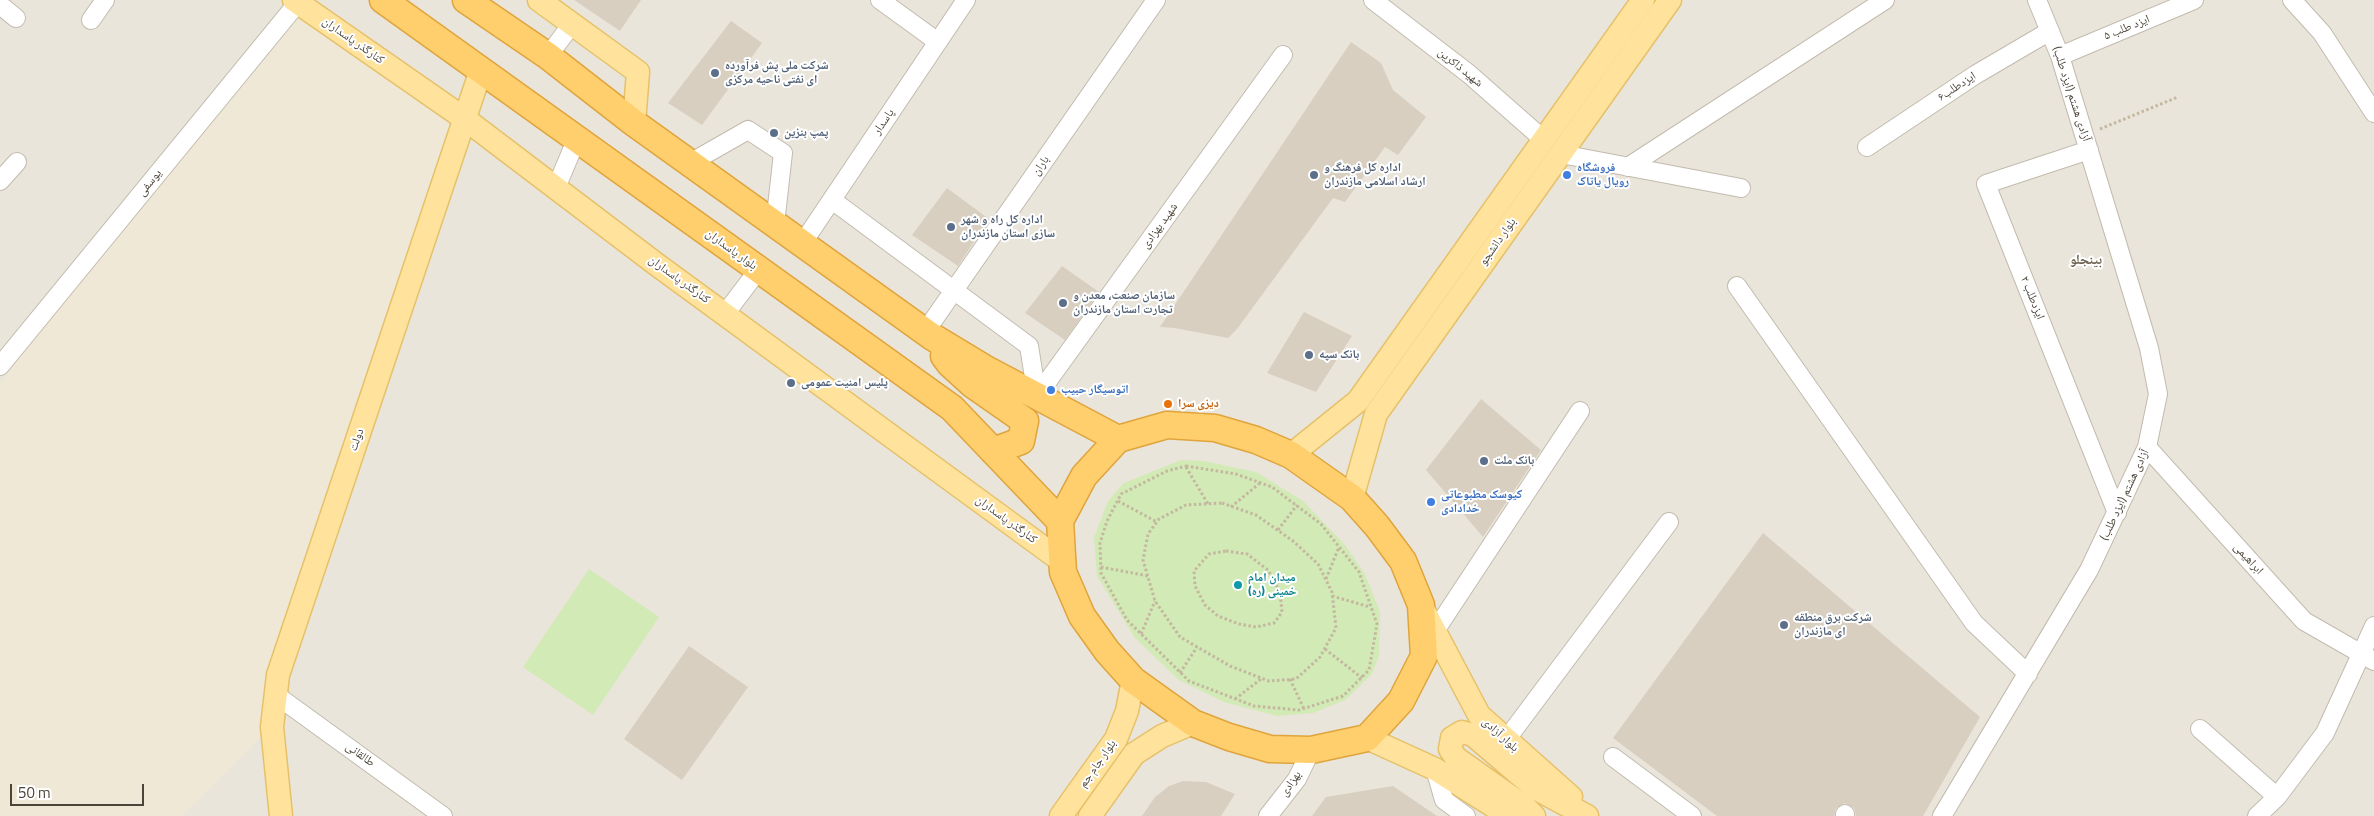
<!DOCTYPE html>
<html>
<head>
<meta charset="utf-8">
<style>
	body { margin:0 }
	#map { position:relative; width:2374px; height:816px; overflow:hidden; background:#f6f3ec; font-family:"Titillium Web",sans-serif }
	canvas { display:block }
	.scale { position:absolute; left:10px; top:784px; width:134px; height:22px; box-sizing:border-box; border:2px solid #4b4439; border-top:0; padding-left:6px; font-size:15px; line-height:18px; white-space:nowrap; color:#4b4439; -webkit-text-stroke:4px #fff; paint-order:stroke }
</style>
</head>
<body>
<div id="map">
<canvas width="2374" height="816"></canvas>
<div class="scale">50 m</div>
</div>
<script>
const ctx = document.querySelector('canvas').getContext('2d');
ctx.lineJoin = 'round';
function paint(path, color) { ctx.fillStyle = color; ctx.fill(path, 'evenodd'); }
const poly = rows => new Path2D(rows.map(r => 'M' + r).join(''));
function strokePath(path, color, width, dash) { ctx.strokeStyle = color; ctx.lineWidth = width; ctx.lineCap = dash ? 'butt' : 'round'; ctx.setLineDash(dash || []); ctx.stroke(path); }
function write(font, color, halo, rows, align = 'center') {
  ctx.font = font + ' "Titillium Web","Noto Naskh Arabic",sans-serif'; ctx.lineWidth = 4; ctx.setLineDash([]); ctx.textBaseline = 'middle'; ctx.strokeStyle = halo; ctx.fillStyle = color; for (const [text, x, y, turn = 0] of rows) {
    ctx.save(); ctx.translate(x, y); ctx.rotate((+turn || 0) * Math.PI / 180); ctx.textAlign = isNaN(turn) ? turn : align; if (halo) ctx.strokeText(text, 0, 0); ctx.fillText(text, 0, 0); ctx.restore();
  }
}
paint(poly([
	[0,0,2374,0,2374,816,0,816]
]), '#eae5da');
paint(poly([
	[298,3,465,119,272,727,182,816,0,816,0,383]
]), '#efe8d6');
paint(poly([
	[1181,460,1204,461,1256,472,1303,501,1345,545,1365,574,1380,612,1379,656,1372,674,1345,700,1313,713,1277,716,1224,702,1179,680,1135,638,1097,576,1094,538,1108,501,1124,483],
	[589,569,659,617,593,715,523,667]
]), '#d2eab5');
paint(poly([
	[574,0,641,0,620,31],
	[731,21,762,43,702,125,668,103],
	[1351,42,1381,63,1393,90,1426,117,1398,155,1385,147,1345,202,1333,198,1237,329,1228,338,1174,328,1160,327],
	[947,188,989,219,958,266,912,235],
	[1062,266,1099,292,1065,340,1025,313],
	[1304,312,1352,336,1316,392,1267,373],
	[1481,399,1541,450,1483,537,1426,470],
	[1763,533,1980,717,1923,816,1856,816,1854,808,1845,803,1836,808,1834,816,1717,816,1613,738],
	[689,646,748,687,682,780,624,739],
	[1183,781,1206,782,1235,794,1221,816,1142,816,1155,797,1169,786],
	[1393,786,1437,816,1312,816,1326,797]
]), '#d8cfc1');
const minor = poly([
	[880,0,938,42],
	[1373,0,1469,74,1544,140],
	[2292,0,2322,33,2374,113],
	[0,5,16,18],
	[91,20,105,0],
	[548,56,572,24],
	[2060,56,2194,0],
	[1867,147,1975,75,2050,31],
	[2089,150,1986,184,2117,513],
	[1561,154,1741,188],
	[690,163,748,130,783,153,775,224],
	[1628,167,1885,0],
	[0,181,17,162],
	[556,188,577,138],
	[832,200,1029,346,1037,396],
	[802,244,966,0],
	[1737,286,1974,623,2028,674],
	[725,314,759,269],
	[925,332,1156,0],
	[0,366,300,0],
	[1037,396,1283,55],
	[2147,447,2304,621,2374,661],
	[1435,631,1580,411],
	[276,695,443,816],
	[2200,729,2277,797],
	[1506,740,1669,522],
	[1613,757,1692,816],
	[1435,769,1444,800,1466,816],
	[1845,814,1845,816],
	[1268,816,1297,779,1311,750],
	[1942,816,2089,570,2147,447,2158,394,2149,348,2060,56,2037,0],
	[2257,816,2277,797,2325,733,2374,626]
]);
const major = poly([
	[294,0,465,119,656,264,1063,562],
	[539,0,638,72,634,123],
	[1291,455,1358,401,1643,0],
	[1352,498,1376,414,1670,0],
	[1422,607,1479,715,1571,797],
	[1367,738,1435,769,1509,816],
	[281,816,272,727,278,675,481,70],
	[1061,816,1116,739,1127,711,1133,680],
	[1090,816,1134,754,1162,736,1193,723],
	[1534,816,1525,807,1456,758,1450,749,1452,738,1462,732,1473,735,1535,788,1587,816]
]);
const highway = poly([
	[383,0,952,408,1060,521],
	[466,0,548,56,634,123,931,336,984,368,1118,439],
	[944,356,950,364,972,384,1025,421,1021,441,993,451],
	[1167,425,1215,428,1256,440,1291,455,1352,498,1377,526,1403,561,1421,605,1424,656,1401,701,1367,738,1311,750,1270,749,1229,737,1193,723,1133,680,1107,651,1082,616,1063,572,1060,521,1084,476,1118,439,1167,425]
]);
strokePath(minor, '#c2bbae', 20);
strokePath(major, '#e6c16a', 25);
strokePath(highway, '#e0a43c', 29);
strokePath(poly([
	[2100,129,2178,97],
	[1186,466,1236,474,1272,487,1321,524,1359,572,1377,624,1369,670,1343,696,1299,710,1254,706,1189,681,1127,620,1101,573,1100,543,1107,521,1121,494,1167,471,1186,466],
	[1186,467,1208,504],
	[1118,501,1157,522],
	[1222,503,1256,515,1293,541,1318,564,1332,592,1336,628,1320,657,1296,679,1269,681,1230,666,1180,637,1155,601,1143,560,1148,534,1159,519,1186,505,1222,503],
	[1231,507,1260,483],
	[1278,530,1297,505],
	[1226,551,1247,554,1268,570,1280,592,1282,612,1274,623,1256,627,1239,624,1218,616,1205,605,1195,586,1194,571,1209,554,1226,551],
	[1101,567,1148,576],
	[1326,579,1339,547],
	[1332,596,1370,607],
	[1141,634,1155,601],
	[1325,649,1362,678],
	[1180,673,1197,647],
	[1290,679,1304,709],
	[1235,699,1261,679]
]), '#c4b79f', 3, [2.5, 2.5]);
strokePath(minor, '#fff', 18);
strokePath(major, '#ffe39c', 22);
strokePath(highway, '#ffcf6e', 26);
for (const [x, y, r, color] of [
	[715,73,5,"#5c6f8a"],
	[774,133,5,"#5c6f8a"],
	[1314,175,5,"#5c6f8a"],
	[1567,175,5,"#3f7fe0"],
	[951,227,5,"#5c6f8a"],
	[1063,303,5,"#5c6f8a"],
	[1309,355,5,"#5c6f8a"],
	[791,383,5,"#5c6f8a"],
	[1051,390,5,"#3f7fe0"],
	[1168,404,5,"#e8710a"],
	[1484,461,5,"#5c6f8a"],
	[1431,502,5,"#3f7fe0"],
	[1238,585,5,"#0f9aa8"],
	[1784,625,5,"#5c6f8a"]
]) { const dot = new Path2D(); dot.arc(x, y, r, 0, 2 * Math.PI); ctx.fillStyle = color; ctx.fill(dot); strokePath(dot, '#fff', 2); }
write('12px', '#4b4439', '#fff', [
	["ايزد طلب ۵",2127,28,-22],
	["کنارگذر پاسداران",353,41,35],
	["شهید ذاکرین",1460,68,39],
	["ایزدطلب۶",1957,87,-33],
	["آزادی هشتم (ایزد طلب)",2071,94,72],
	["پاسدار",884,122,-56],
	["باران",1041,166,-55],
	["یوسفی",150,183,-51],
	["شهید بهزادی",1160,226,-54],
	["بلوار دانشجو",1498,242,-55],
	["بلوار پاسداران",731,250,36],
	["کنارگذر پاسداران",679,280,36],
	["ایزدطلب ۲",2032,298,68],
	["دولت",357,440,-71],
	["آزادی هشتم (ایزد طلب)",2125,495,-65],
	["کنارگذر پاسداران",1006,520,36],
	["ابراهیمی",2248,559,48],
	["بلوار آزادی",1500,735,42],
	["طالقانی",360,755,36],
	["بلوار جام جم",1098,764,-55],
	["بهزادی",1291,784,-56]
]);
write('bold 12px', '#4e5e75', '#fff', [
	["شرکت ملی پش فرآورده",725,66],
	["ای نفتی ناحیه مرکزی",725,80],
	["پمپ بنزین",784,133],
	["اداره کل فرهنگ و",1324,168],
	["ارشاد اسلامی مازندران",1324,182],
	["اداره کل راه و شهر",961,220],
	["سازی استان مازندران",961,234],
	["سازمان صنعت، معدن و",1073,296],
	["تجارت استان مازندران",1073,310],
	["بانک سپه",1319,355],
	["پلیس امنیت عمومی",801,383],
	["بانک ملت",1494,461],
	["شرکت برق منطقه",1794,618],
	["ای مازندران",1794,632]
], 'left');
write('bold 12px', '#366cbe', '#fff', [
	["فروشگاه",1577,168],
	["رویال یاتاک",1577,182],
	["اتوسیگار حبیب",1061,390],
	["کیوسک مطبوعاتی",1441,495],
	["خدادادی",1441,509]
], 'left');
write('bold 12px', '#c56008', '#fff', [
	["دیزی سرا",1178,404]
], 'left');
write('bold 12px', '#0d838f', '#fff', [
	["میدان امام",1248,578],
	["خمینی (ره)",1248,592]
], 'left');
write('bold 14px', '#6e6250', '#fff', [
	["بینجلو",2086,261]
]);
</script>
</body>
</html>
